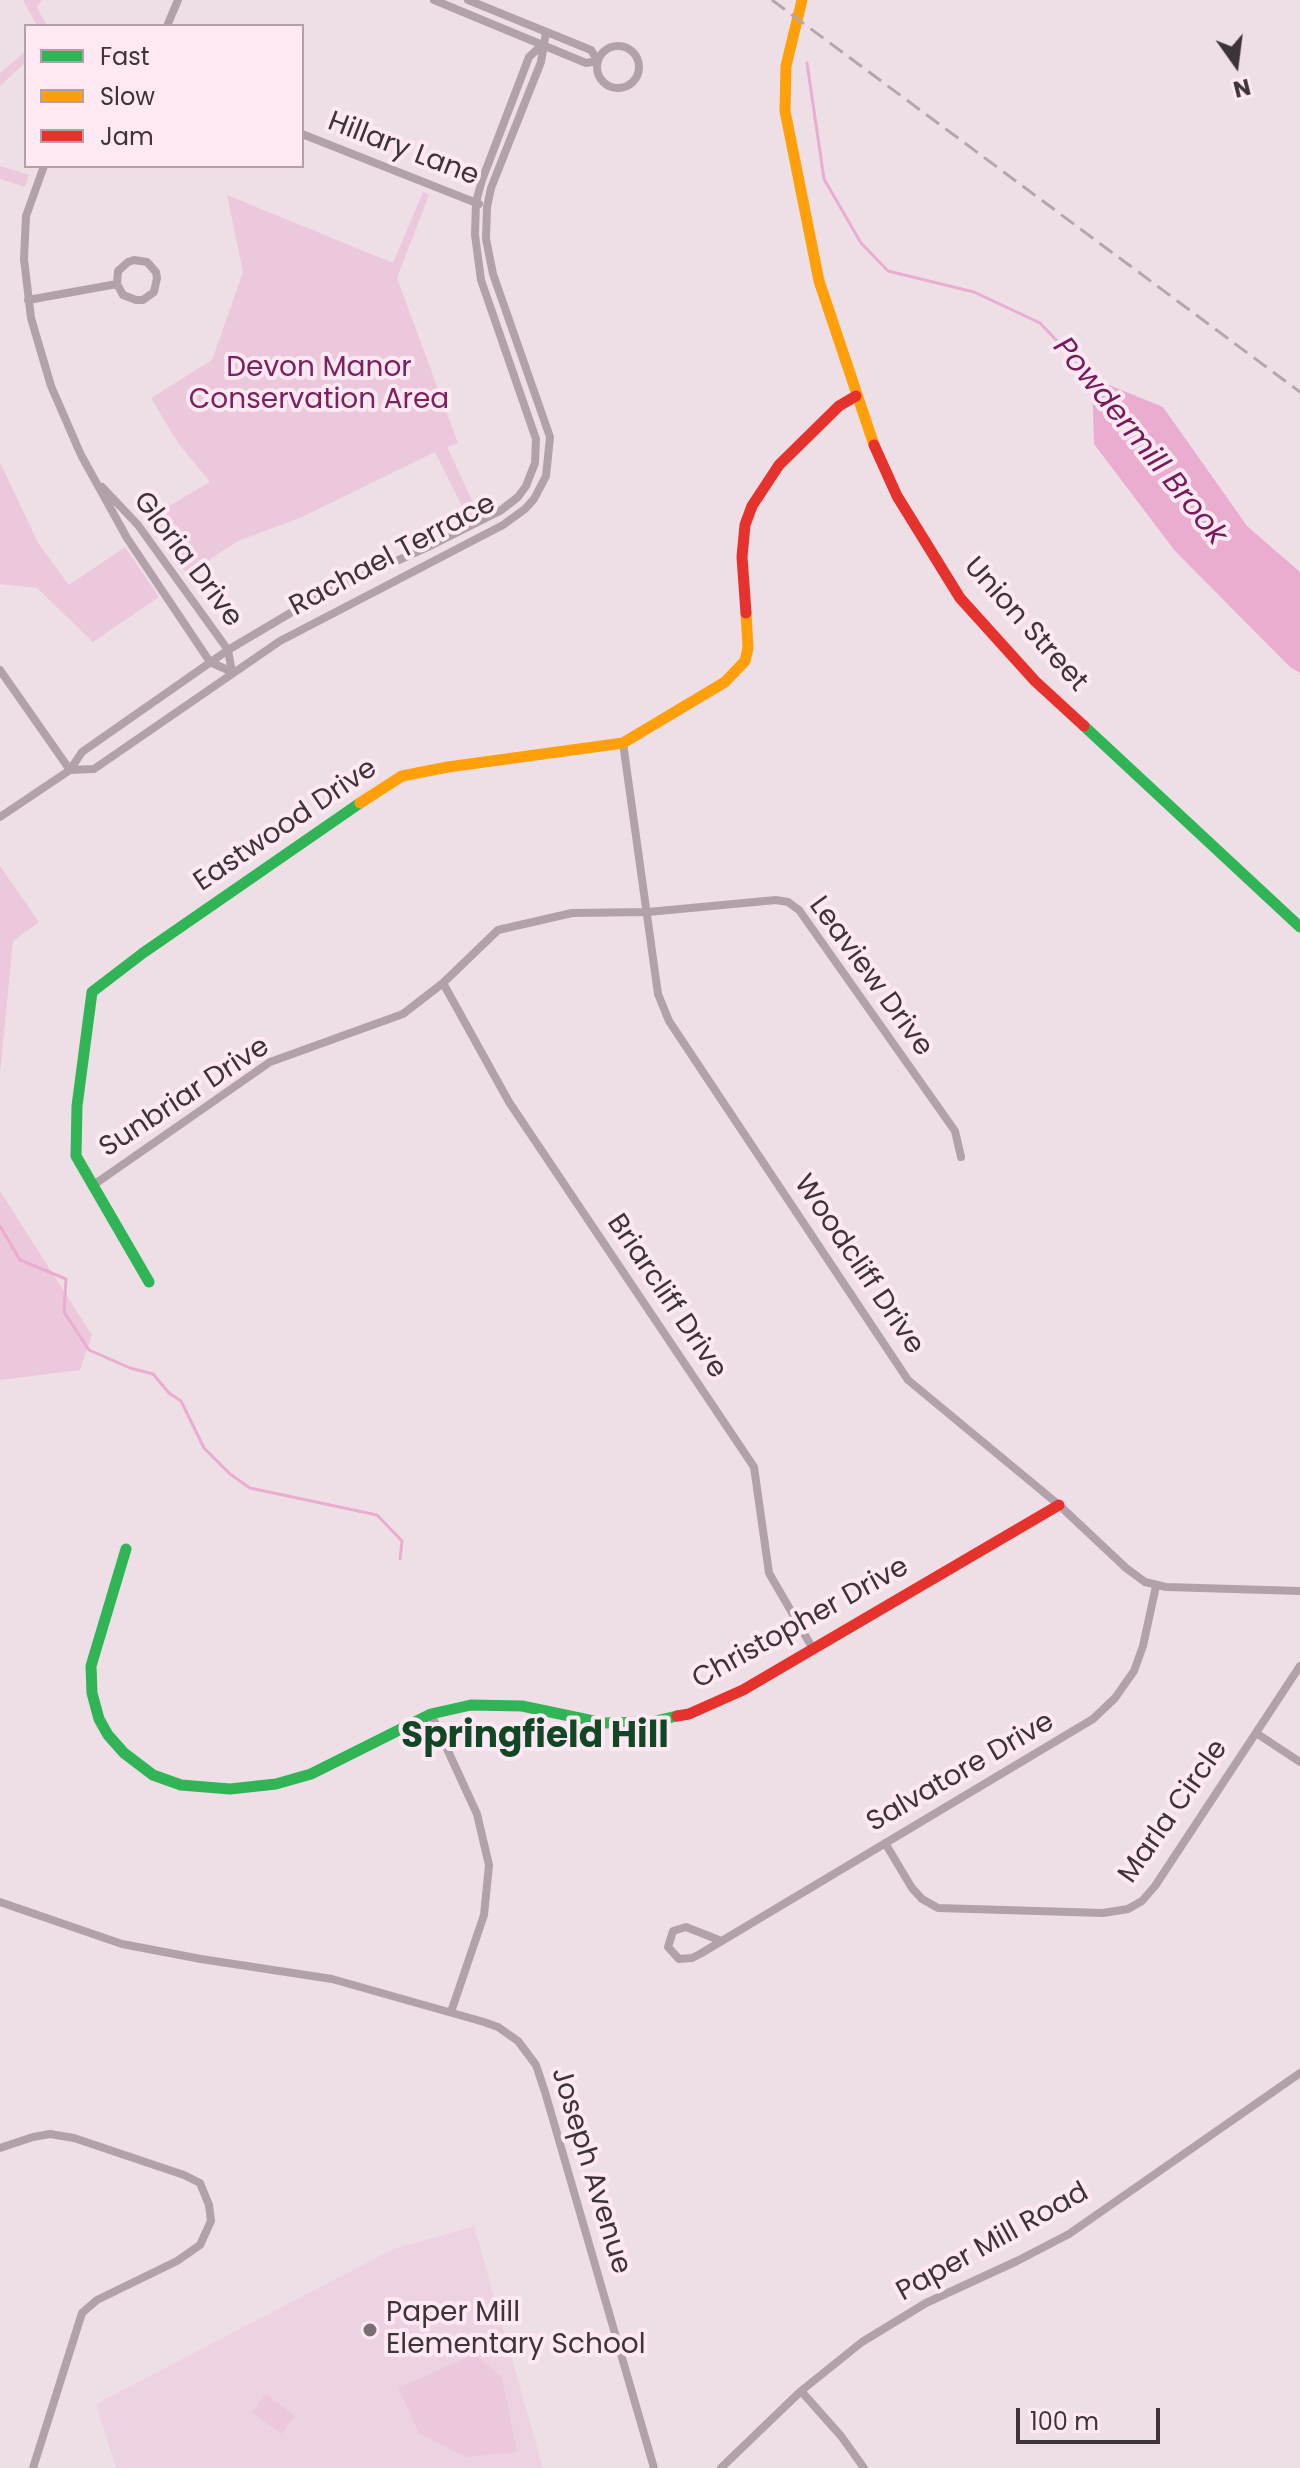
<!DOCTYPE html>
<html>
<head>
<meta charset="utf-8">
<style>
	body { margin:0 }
	#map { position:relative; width:1300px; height:2468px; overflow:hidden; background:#eedfe7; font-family:Poppins,sans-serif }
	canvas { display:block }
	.legend { position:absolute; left:24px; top:24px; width:280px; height:144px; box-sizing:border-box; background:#fee8f3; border:2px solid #b1a0a8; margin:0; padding:10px 14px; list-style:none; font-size:24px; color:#3d3338 }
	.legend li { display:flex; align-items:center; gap:16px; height:40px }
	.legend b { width:40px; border:2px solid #b1a0a8 }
	.north { position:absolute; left:1196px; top:24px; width:80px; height:80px; -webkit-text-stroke:6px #fee8f3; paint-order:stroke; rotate:166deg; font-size:22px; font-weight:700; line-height:32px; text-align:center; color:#3d3338 }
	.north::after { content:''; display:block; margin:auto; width:28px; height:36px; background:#3d3338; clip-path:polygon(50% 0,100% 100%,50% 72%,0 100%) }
	.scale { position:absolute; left:1016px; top:2408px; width:144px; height:36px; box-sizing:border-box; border:4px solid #3d3338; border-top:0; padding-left:10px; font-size:24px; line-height:28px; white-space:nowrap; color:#3d3338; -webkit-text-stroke:6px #fee8f3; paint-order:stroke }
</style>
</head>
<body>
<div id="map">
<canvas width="1300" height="2468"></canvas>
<ul class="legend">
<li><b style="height:10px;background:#30b455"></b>Fast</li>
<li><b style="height:10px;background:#ff9f0a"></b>Slow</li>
<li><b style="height:10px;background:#e5322d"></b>Jam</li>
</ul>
<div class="north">N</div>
<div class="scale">100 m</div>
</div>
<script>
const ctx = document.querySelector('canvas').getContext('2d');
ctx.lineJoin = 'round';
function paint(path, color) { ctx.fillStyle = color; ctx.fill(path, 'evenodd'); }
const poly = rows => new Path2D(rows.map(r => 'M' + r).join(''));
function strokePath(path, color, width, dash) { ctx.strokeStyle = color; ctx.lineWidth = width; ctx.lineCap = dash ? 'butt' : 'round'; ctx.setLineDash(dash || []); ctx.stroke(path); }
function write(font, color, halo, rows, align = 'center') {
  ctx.font = font + ' Poppins,sans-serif'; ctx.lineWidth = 8; ctx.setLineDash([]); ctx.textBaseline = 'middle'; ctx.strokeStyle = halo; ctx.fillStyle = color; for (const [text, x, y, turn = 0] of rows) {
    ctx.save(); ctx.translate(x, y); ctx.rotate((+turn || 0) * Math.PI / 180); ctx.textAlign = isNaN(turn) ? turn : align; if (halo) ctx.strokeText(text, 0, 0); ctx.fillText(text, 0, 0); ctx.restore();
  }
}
paint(poly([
	[474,2226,543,2468,116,2468,96,2404,393,2249]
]), '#edd3e2');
paint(poly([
	[23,0,42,0,37,7,47,26,37,26],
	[26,51,26,62,0,86,0,73],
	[0,166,29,175,25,187,0,179],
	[423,192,429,195,397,278,458,443,447,447,478,513,468,518,435,452,302,517,238,541,187,574,147,519,210,482,178,443,151,398,212,360,243,272,227,195,393,263],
	[0,462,38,543,69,585,125,547,159,597,93,642,37,588,0,584],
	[0,866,39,922,13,941,0,1073],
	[0,1191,92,1335,80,1370,0,1380],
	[475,2354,502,2377,517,2452,465,2457,419,2433,398,2388],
	[266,2394,295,2416,281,2434,252,2412]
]), '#ebc8db');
paint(poly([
	[1092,378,1163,407,1247,526,1300,572,1300,673,1290,667,1175,551,1094,444]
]), '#eaadd0');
strokePath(poly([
	[807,63,824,179,861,243,888,271,974,292,1040,323,1093,379],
	[0,1226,20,1260,66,1279,64,1312,89,1350,130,1368,153,1374,169,1393,181,1401,204,1448,230,1474,250,1488,377,1515,402,1541,400,1559]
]), '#eaadd0', 3);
strokePath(poly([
	[434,0,586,63,598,61,591,50,468,0],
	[167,26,178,0],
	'597 67a21 21 0 1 1 42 0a21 21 0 1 1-42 0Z',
	[302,134,479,204],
	[44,166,26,216,24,259,31,318,51,386,81,455,127,538,210,662,232,672],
	[28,300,117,284,123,295,136,300,143,300,154,292,157,278,156,272,147,262,134,260,128,262,118,271,117,284],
	[102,487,138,525,228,650,232,672],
	[0,670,70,770],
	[623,743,658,994,669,1021,908,1380,1059,1505,1126,1568,1145,1582,1166,1587,1300,1591],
	[70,770,94,769,280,641,503,525,525,509,534,499,546,476,550,437,493,274,486,239,487,207,491,188,541,62,546,32],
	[0,817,70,770,82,752,228,650,319,596,432,545,500,511,518,497,526,486,535,463,536,439,481,280,475,235,476,202,482,180,529,57,542,45],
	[443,983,509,1102,754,1467,769,1573,813,1649],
	[92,1186,270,1062,403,1014,443,983,498,930,572,913,648,912,776,900,788,902,799,910,955,1131,961,1157],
	[431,1714,477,1814,489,1865,484,1915,451,2012],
	[1256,1733,1300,1762],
	[885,1843,912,1888,922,1899,938,1908,1103,1913,1128,1909,1142,1901,1155,1886,1300,1666],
	[0,1902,122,1944,201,1959,332,1979,484,2022,498,2027,518,2041,536,2065,545,2092,654,2468],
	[719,1940,686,1927,673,1931,668,1947,679,1959,692,1958,700,1954,1093,1719,1115,1698,1134,1671,1143,1646,1156,1586],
	[0,2148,33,2137,50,2134,74,2138,184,2175,200,2183,209,2205,211,2221,200,2245,177,2261,97,2300,82,2313,33,2468],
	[801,2391,841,2436,864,2468],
	[721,2468,801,2391,862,2342,926,2303,1017,2261,1069,2234,1300,2073]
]), '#b2a0aa', 8);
strokePath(poly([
	[1084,726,1300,927],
	[149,1282,76,1156,77,1106,92,992,143,953,360,803],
	[126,1549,91,1666,92,1693,99,1719,108,1735,124,1753,153,1775,181,1785,230,1789,276,1784,311,1774,431,1714,471,1705,522,1706,603,1723,651,1722,677,1716]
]), '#30b455', 11);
strokePath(poly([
	[802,0,786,66,785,111,819,281,874,445],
	[360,803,402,776,448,767,623,743,725,682,745,661,748,648,746,613]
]), '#ff9f0a', 11);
strokePath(poly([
	[874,445,897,496,960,598,1035,681,1084,726],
	[746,613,742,557,745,525,752,506,779,465,839,406,856,396],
	[677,1716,689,1714,743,1690,1059,1505]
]), '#e5322d', 11);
strokePath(poly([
	[772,0,1300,392]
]), '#b4a6ae', 3, [16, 8]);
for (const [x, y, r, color] of [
	[370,2330,8,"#7b6f75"]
]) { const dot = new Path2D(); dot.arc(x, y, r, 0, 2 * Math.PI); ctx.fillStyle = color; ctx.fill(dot); strokePath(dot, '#fee8f3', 3); }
write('28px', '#3d3338', '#fee8f3', [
	["Hillary Lane",403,150,21],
	["Rachael Terrace",393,556,-28],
	["Gloria Drive",187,560,53],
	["Union Street",1025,625,48],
	["Eastwood Drive",286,826,-34],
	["Leaview Drive",870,977,54],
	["Sunbriar Drive",185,1098,-33],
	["Woodcliff Drive",858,1265,56],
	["Briarcliff Drive",666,1297,56],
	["Christopher Drive",801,1624,-29],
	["Salvatore Drive",961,1773,-30],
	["Marla Circle",1174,1812,-55],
	["Joseph Avenue",590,2171,73],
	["Paper Mill Road",993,2243,-29]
]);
write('28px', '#7c215d', '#fee8f3', [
	["Devon Manor",319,369],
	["Conservation Area",319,401]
]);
write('28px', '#3d3338', '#fee8f3', [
	["Paper Mill",386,2314],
	["Elementary School",386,2346]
], 'left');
write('italic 30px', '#761b58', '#fee8f3', [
	["Powdermill Brook",1139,442,51]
]);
write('bold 36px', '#114725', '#fee8f3', [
	["Springfield Hill",535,1738]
]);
</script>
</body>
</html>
